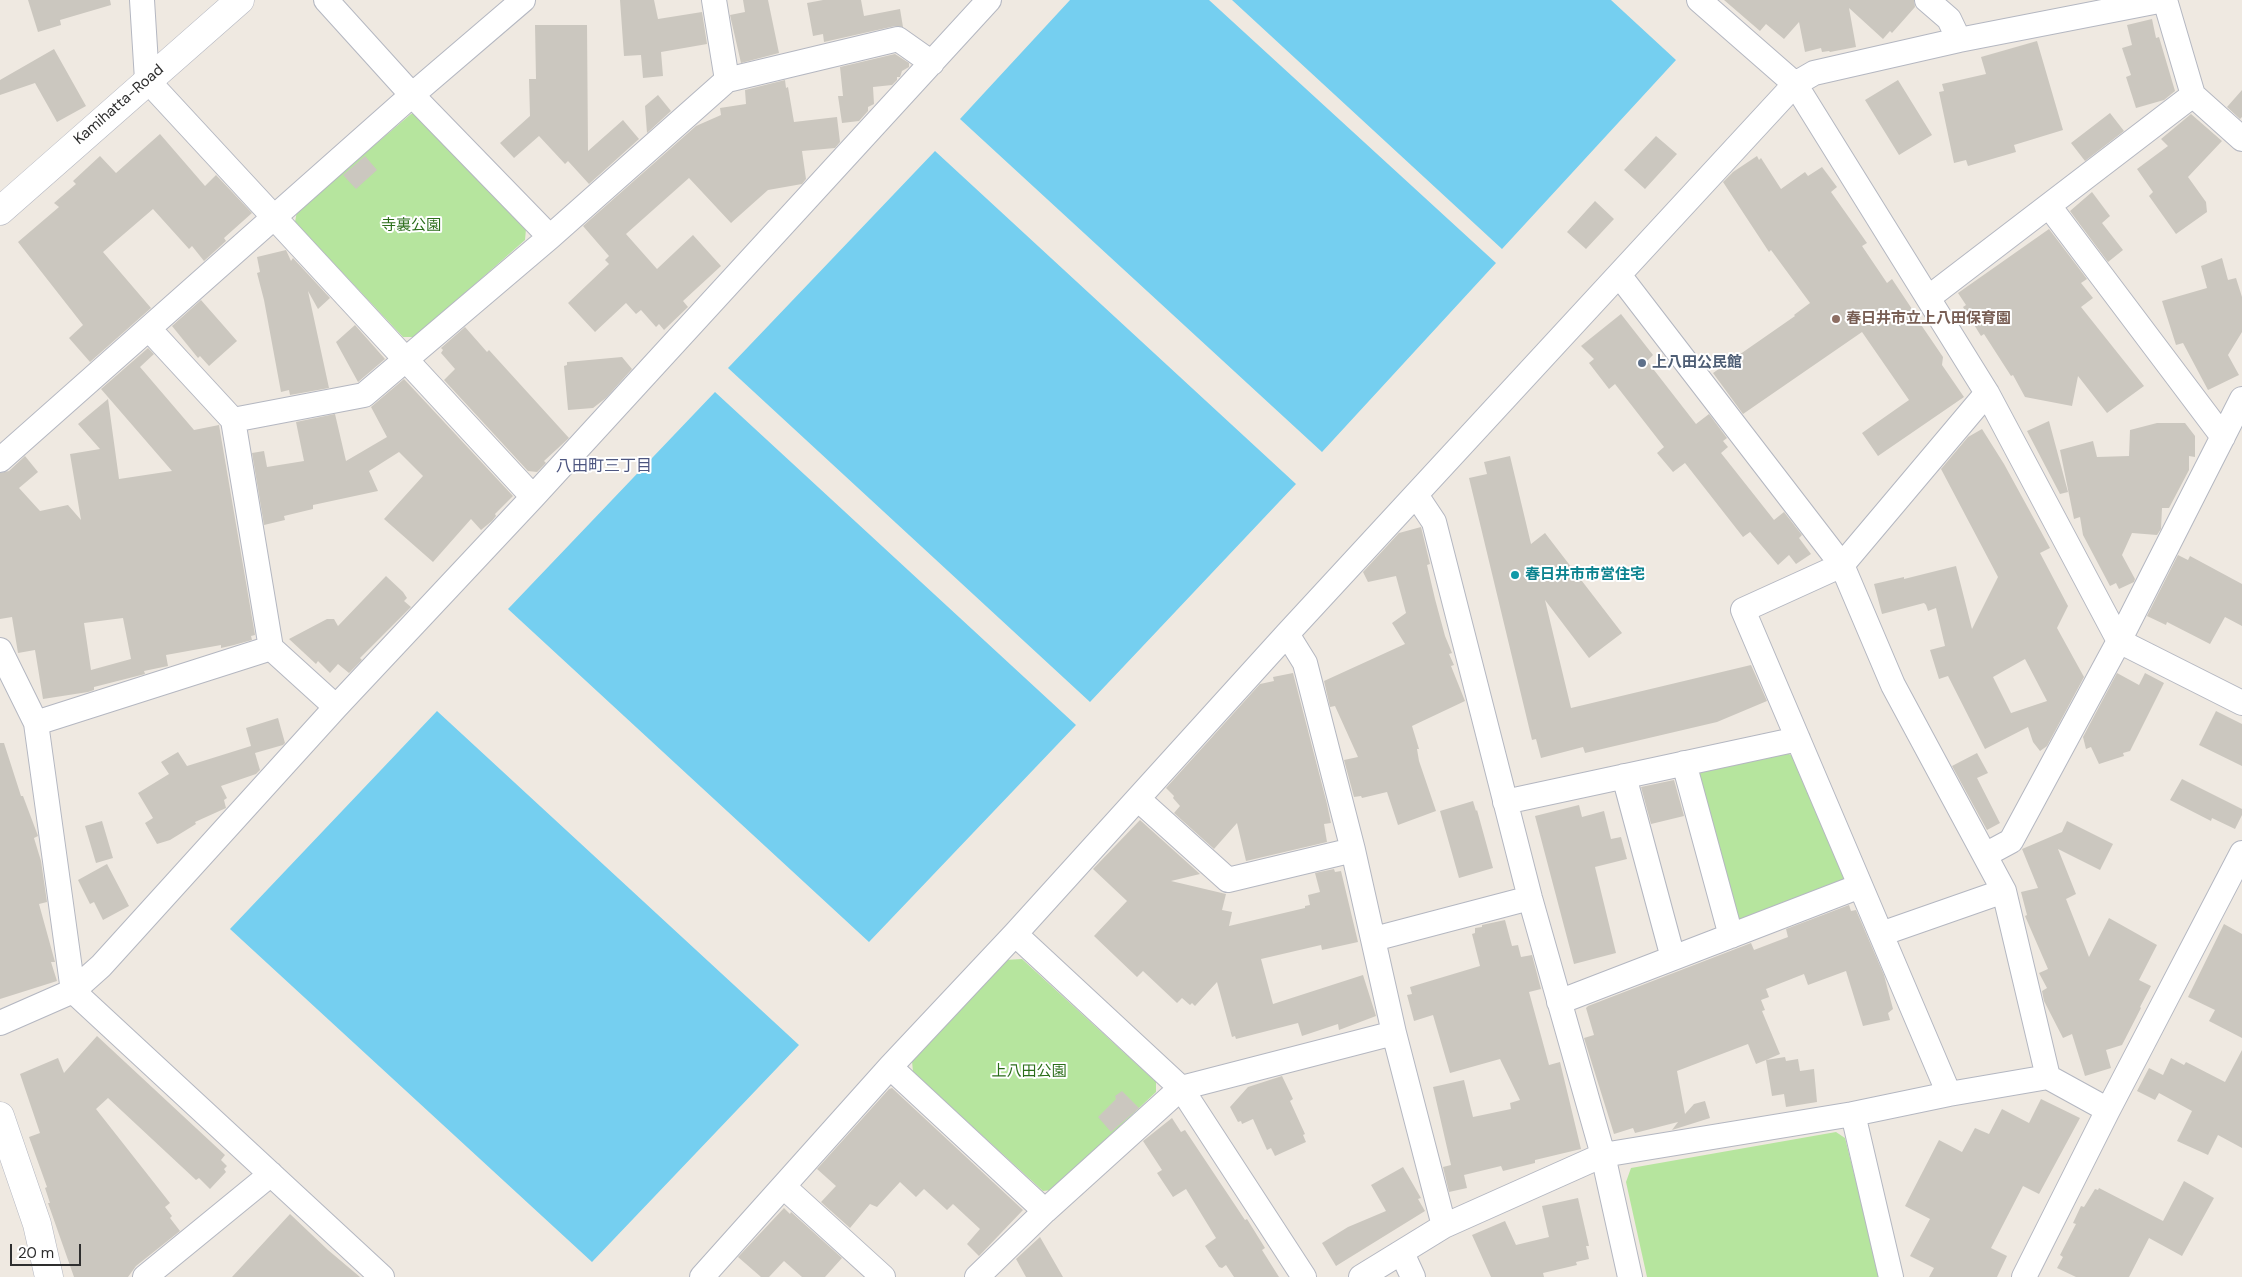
<!DOCTYPE html>
<html>
<head>
<meta charset="utf-8">
<style>
	body { margin:0 }
	#map { position:relative; width:2242px; height:1277px; overflow:hidden; background:#efe9e1; font-family:"DM Sans",sans-serif }
	canvas { display:block }
	.scale { position:absolute; left:10px; top:1244px; width:71px; height:22px; box-sizing:border-box; border:2px solid #2e2e2e; border-top:0; padding-left:6px; font-size:15px; line-height:18px; white-space:nowrap; color:#2e2e2e; -webkit-text-stroke:4px #fff; paint-order:stroke }
</style>
</head>
<body>
<div id="map">
<canvas width="2242" height="1277"></canvas>
<div class="scale">20 m</div>
</div>
<script>
const ctx = document.querySelector('canvas').getContext('2d');
ctx.lineJoin = 'round';
function paint(path, color) { ctx.fillStyle = color; ctx.fill(path, 'evenodd'); }
const poly = rows => new Path2D(rows.map(r => 'M' + r).join(''));
function strokePath(path, color, width, dash) { ctx.strokeStyle = color; ctx.lineWidth = width; ctx.lineCap = dash ? 'butt' : 'round'; ctx.setLineDash(dash || []); ctx.stroke(path); }
function write(font, color, halo, rows, align = 'center') {
  ctx.font = font + ' "DM Sans","Noto Sans JP",sans-serif'; ctx.lineWidth = 4; ctx.setLineDash([]); ctx.textBaseline = 'middle'; ctx.strokeStyle = halo; ctx.fillStyle = color; for (const [text, x, y, turn = 0] of rows) {
    ctx.save(); ctx.translate(x, y); ctx.rotate((+turn || 0) * Math.PI / 180); ctx.textAlign = isNaN(turn) ? turn : align; if (halo) ctx.strokeText(text, 0, 0); ctx.fillText(text, 0, 0); ctx.restore();
  }
}
paint(poly([
	[416,113,526,229,525,240,415,337,403,337,295,222,297,211,411,114],
	[1783,750,1792,756,1844,878,1839,888,1740,921,1732,916,1697,773],
	[1022,959,1156,1082,1156,1092,1052,1190,1043,1191,913,1072,912,1061,1005,960],
	[1836,1132,1845,1138,1880,1277,1647,1277,1626,1182,1631,1168]
]), '#b6e59e');
paint(poly([
	[1070,0,1209,0,1496,263,1322,452,960,119],
	[1232,0,1611,0,1676,60,1502,249],
	[935,151,1296,484,1090,702,728,368],
	[715,392,1076,725,869,942,508,609],
	[437,711,799,1045,592,1262,230,929]
]), '#75cff0');
paint(poly([
	[28,0,110,0,111,5,60,20,61,25,38,32],
	[620,0,654,0,658,19,702,12,707,44,661,52,663,76,643,78,641,55,624,56],
	[743,0,768,0,779,53,741,63,730,15,745,12],
	[823,0,861,0,864,16,900,9,903,27,895,26,824,42,823,34,813,36,807,3],
	[1724,0,1914,0,1915,7,1892,33,1890,31,1883,39,1849,8,1856,47,1830,52,1829,51,1822,52,1821,48,1805,52,1799,22,1784,39,1766,24,1760,31],
	[2152,19,2156,38,2159,37,2175,91,2164,100,2136,108,2126,77,2131,75,2122,48,2132,45,2127,25],
	[535,25,587,25,588,151,623,120,639,139,589,184,568,161,565,164,539,136,514,158,500,143,530,116,529,79,536,79],
	[2037,41,2063,130,2014,145,2016,152,1968,166,1966,160,1954,163,1939,92,1944,91,1942,84,1986,74,1981,57],
	[54,49,86,106,57,122,35,83,0,95,0,80],
	[895,54,909,63,909,67,902,71,900,77,897,77,897,80,892,85,873,87,874,104,868,107,868,111,859,121,842,123,838,96,843,96,840,67],
	[785,80,786,88,788,87,794,122,837,117,840,142,835,148,802,151,806,179,802,184,768,190,731,223,689,178,626,234,657,269,693,235,721,266,683,301,688,307,664,330,659,324,656,327,641,310,636,314,626,303,595,332,568,303,609,264,605,260,609,256,583,226,696,126,721,115,720,108,746,104,745,90],
	[1898,80,1932,135,1899,155,1865,100],
	[2242,90,2242,117,2240,119,2227,107],
	[658,95,671,111,647,133,645,106],
	[2110,113,2124,131,2085,161,2071,143],
	[2191,114,2222,141,2188,177,2206,202,2207,212,2176,234,2149,196,2153,192,2137,169,2168,146,2161,139],
	[160,134,205,186,216,175,252,213,224,238,226,241,204,261,192,246,189,249,153,209,103,252,151,308,90,362,69,338,83,325,18,242,59,207,54,203,76,184,73,181,100,156,116,173],
	[1656,136,1677,154,1645,189,1624,170],
	[365,156,377,170,356,189,343,175],
	[1757,156,1759,160,1761,158,1781,189,1805,172,1808,176,1822,167,1837,187,1831,192,1867,243,1862,246,1887,283,1892,279,1914,312,1913,313,1943,357,1942,365,1964,397,1878,456,1862,433,1909,400,1862,332,1743,414,1713,373,1795,316,1794,315,1810,303,1771,250,1769,252,1723,182,1733,172],
	[2092,192,2110,216,2102,223,2123,250,2108,262,2070,211],
	[1595,201,1614,219,1586,249,1567,232],
	[2049,229,2087,279,2081,283,2093,298,2081,307,2144,386,2107,413,2078,376,2072,406,2025,397,2013,375,2011,376,1984,334,1981,336,1963,307,1966,305,1958,293],
	[286,250,291,261,293,258,330,298,318,309,308,291,329,388,290,395,289,390,281,392,264,300,257,273,260,272,257,257],
	[2222,258,2228,280,2236,278,2242,297,2242,332,2228,355,2239,375,2208,390,2183,343,2176,345,2162,301,2207,288,2201,266],
	[201,300,237,341,209,366,200,356,198,358,172,326],
	[1621,314,1653,355,1647,361,1696,424,1709,414,1727,438,1723,441,1728,447,1721,453,1774,520,1784,512,1802,535,1799,538,1811,554,1796,564,1789,555,1778,565,1750,532,1743,537,1685,463,1673,472,1657,453,1664,447,1615,384,1609,389,1589,363,1594,359,1581,346],
	[355,325,385,359,358,382,336,342],
	[465,327,487,352,489,350,569,438,544,461,546,463,537,472,528,471,444,380,455,369,441,353,443,350,441,348],
	[148,348,154,354,140,367,194,430,219,425,255,635,251,636,252,640,234,645,221,648,221,645,166,655,168,666,144,671,145,674,94,687,94,690,88,692,43,699,35,650,18,653,12,617,0,619,0,473,9,471,25,456,38,472,19,488,40,511,68,505,81,520,70,454,100,449,78,424,108,399,119,479,172,471,101,389],
	[123,618,131,659,91,670,84,623],
	[622,357,632,369,606,398,593,408,568,410,564,366,567,365,567,362],
	[404,379,513,496,495,514,496,516,492,521,481,530,471,519,433,562,384,519,423,476,399,452,369,471,378,491,313,505,313,509,284,516,285,520,264,525,252,453,264,451,267,467,304,461,296,422,335,414,346,461,387,437,371,407],
	[2049,421,2068,492,2060,494,2027,431],
	[2157,423,2185,423,2195,436,2195,457,2189,456,2189,470,2169,508,2162,508,2161,529,2157,535,2132,533,2122,555,2135,579,2134,582,2119,589,2116,583,2110,586,2083,535,2080,517,2074,519,2060,450,2093,441,2097,457,2129,456,2130,430],
	[1982,429,2004,464,2050,548,2040,553,2068,606,2057,628,2084,677,2047,746,2040,751,2033,742,2028,727,1985,749,1948,676,1939,679,1930,650,1945,646,1936,608,1928,611,1926,605,1924,603,1882,614,1874,584,1904,577,1904,579,1956,566,1972,629,1998,577,1941,469,1968,437],
	[2025,659,2047,701,2011,713,1993,677],
	[1510,456,1531,544,1545,533,1622,633,1589,658,1545,600,1571,708,1751,665,1767,701,1717,722,1585,753,1583,747,1541,758,1536,739,1532,740,1469,478,1487,474,1484,462],
	[1421,527,1430,564,1427,565,1435,599,1445,636,1452,653,1449,654,1454,665,1451,666,1465,701,1412,726,1419,749,1417,749,1419,761,1436,811,1398,825,1387,792,1362,798,1361,796,1354,797,1344,760,1358,757,1335,706,1330,707,1324,681,1405,644,1392,623,1406,613,1396,576,1368,582,1363,572,1399,533],
	[2178,555,2188,560,2190,556,2242,584,2242,626,2225,617,2210,644,2167,622,2166,625,2147,616],
	[386,576,403,592,407,598,404,601,411,607,360,658,362,660,349,673,338,664,330,673,318,661,316,664,289,639,327,619,334,619,338,626],
	[1293,673,1327,804,1331,823,1324,824,1327,842,1246,861,1237,823,1214,849,1174,813,1180,806,1173,798,1174,796,1166,788,1260,684,1274,681,1273,677],
	[2117,673,2139,685,2145,673,2164,683,2130,751,2123,753,2124,756,2099,764,2091,747,2086,749,2083,737],
	[2216,711,2242,724,2242,766,2199,745],
	[278,718,285,743,283,745,255,753,260,770,256,774,221,786,227,798,224,800,226,808,195,822,196,824,170,840,157,844,145,823,153,818,138,793,169,774,161,762,178,752,187,766,251,746,246,728],
	[0,743,4,743,21,796,23,796,38,836,34,838,41,861,47,902,39,904,55,962,51,962,57,981,0,999],
	[1977,753,1988,773,1977,778,2000,823,1987,830,1952,766],
	[2182,779,2242,809,2242,815,2235,829,2212,818,2211,821,2170,800],
	[1674,780,1684,816,1651,824,1641,787],
	[1473,801,1476,811,1477,810,1493,868,1459,878,1440,811],
	[1579,805,1582,817,1604,811,1611,839,1621,837,1627,859,1595,867,1616,953,1574,964,1535,816],
	[1140,820,1200,874,1171,881,1226,894,1222,910,1232,912,1229,926,1305,908,1305,906,1310,905,1308,895,1320,892,1315,873,1334,869,1335,872,1341,871,1358,942,1322,950,1321,945,1261,959,1273,1004,1363,975,1376,1016,1339,1030,1338,1024,1302,1036,1298,1023,1236,1039,1235,1036,1232,1037,1217,982,1195,1006,1192,1003,1190,1005,1182,998,1177,1003,1143,971,1137,977,1094,936,1127,901,1093,869],
	[102,821,113,858,96,863,85,826],
	[2067,821,2113,844,2100,870,2058,849,2076,894,2066,899,2089,957,2109,918,2157,945,2139,980,2151,986,2140,1007,2141,1008,2122,1045,2106,1050,2111,1068,2085,1076,2072,1034,2063,1038,2044,1001,2042,991,2047,988,2039,973,2048,969,2025,916,2027,915,2021,892,2038,888,2022,849,2062,832],
	[107,864,129,906,103,920,94,902,90,904,78,880],
	[1849,905,1851,911,1856,910,1884,975,1893,1009,1888,1013,1890,1020,1863,1026,1846,971,1808,985,1804,974,1766,989,1769,997,1761,1000,1765,1010,1762,1011,1780,1054,1766,1060,1785,1057,1786,1061,1798,1059,1800,1071,1814,1069,1817,1102,1786,1107,1784,1094,1772,1096,1766,1060,1756,1064,1748,1044,1677,1071,1685,1114,1694,1104,1705,1101,1710,1118,1672,1130,1678,1122,1635,1133,1633,1128,1614,1134,1584,1038,1594,1035,1586,1008,1588,1006,1751,943,1754,950,1788,937,1786,929],
	[1505,920,1512,946,1518,945,1521,957,1532,955,1541,989,1529,992,1549,1065,1560,1062,1581,1149,1535,1160,1535,1163,1503,1171,1501,1166,1464,1175,1467,1188,1449,1192,1443,1167,1451,1165,1433,1087,1464,1080,1473,1117,1511,1109,1510,1103,1520,1100,1500,1059,1450,1073,1433,1015,1414,1021,1407,995,1412,994,1410,987,1480,966,1472,934,1475,933,1475,928,1482,927,1482,925],
	[2224,924,2242,934,2242,1038,2209,1021,2215,1010,2188,997],
	[97,1036,225,1155,221,1160,227,1166,224,1169,226,1172,210,1189,199,1178,196,1180,108,1098,96,1109,170,1203,165,1207,172,1216,170,1218,180,1231,136,1266,128,1277,74,1277,48,1203,50,1203,45,1188,47,1187,29,1137,40,1133,20,1074,58,1058,64,1073],
	[2242,1050,2242,1148,2218,1135,2208,1155,2177,1141,2192,1111,2159,1093,2155,1100,2137,1091,2149,1068,2163,1075,2171,1058,2184,1065,2186,1062,2225,1082],
	[1282,1076,1293,1099,1290,1101,1305,1134,1303,1135,1306,1142,1275,1156,1271,1148,1267,1150,1253,1119,1242,1124,1241,1121,1238,1122,1230,1107,1248,1087],
	[892,1088,1023,1210,979,1256,967,1244,980,1229,953,1204,947,1210,924,1189,916,1197,900,1182,877,1207,870,1204,850,1228,821,1202,836,1186,817,1169,889,1089],
	[1122,1091,1139,1108,1111,1132,1098,1117,1116,1099,1115,1096],
	[2041,1099,2080,1118,2039,1194,2023,1186,1991,1248,2007,1256,1997,1277,1929,1277,1934,1268,1910,1256,1930,1219,1905,1206,1939,1140,1962,1152,1975,1128,1989,1134,2002,1109,2029,1123],
	[1172,1118,1181,1132,1185,1130,1245,1220,1247,1219,1265,1248,1262,1250,1279,1277,1234,1277,1226,1265,1222,1268,1219,1267,1205,1246,1216,1238,1186,1189,1173,1197,1157,1173,1162,1170,1143,1141],
	[1403,1167,1421,1198,1418,1199,1425,1211,1336,1266,1322,1243,1348,1227,1386,1211,1371,1185],
	[2184,1181,2214,1198,2182,1256,2149,1238,2129,1277,2076,1277,2057,1268,2063,1257,2060,1255,2076,1224,2073,1223,2081,1206,2084,1207,2095,1189,2098,1190,2099,1188,2163,1221],
	[1578,1198,1589,1246,1586,1246,1589,1259,1576,1262,1577,1265,1543,1273,1544,1277,1491,1277,1472,1235,1505,1221,1516,1245,1549,1237,1542,1206],
	[784,1208,790,1214,791,1212,842,1258,825,1277,802,1277,784,1261,769,1277,761,1277,738,1257],
	[290,1214,328,1250,360,1277,232,1277],
	[1040,1237,1063,1277,1026,1277,1016,1259]
]), '#cbc7bf');
const minor = poly([
	[142,0,147,80,533,497],
	[326,0,412,95,550,237],
	[714,0,727,80],
	[1699,0,1795,84,1987,393,2119,641,2242,703],
	[1927,0,1949,19,1959,40],
	[2165,0,2193,95,2242,139],
	[2049,206,2223,437],
	[1619,275,1842,565,1893,685,2004,891,2048,1077],
	[1928,298,2193,95],
	[149,329,233,420,271,648,336,707],
	[233,420,364,395,550,237,727,80,898,39,932,63],
	[0,460,412,95,523,0],
	[1416,495,1434,522,1530,898,1603,1155,1630,1277],
	[1287,634,1305,663,1353,850,1394,1033,1444,1226],
	[0,650,36,723,73,991,382,1277],
	[36,723,271,648],
	[1684,763,1731,936],
	[1624,776,1673,958],
	[1138,799,1228,880,1353,850],
	[1505,802,1798,739],
	[1985,855,2011,841,2119,641,2242,399],
	[1015,934,1181,1088,1304,1277],
	[1881,934,2004,891],
	[1374,939,1530,898],
	[1559,1002,1860,886],
	[0,1023,73,991,101,966,336,707,533,497,989,0],
	[890,1067,1045,1211],
	[1949,1094,1743,610,1842,565,1987,393],
	[1853,1114,1891,1277],
	[784,1187,883,1277],
	[1402,1253,1413,1277],
	[145,1277,271,1174],
	[702,1277,890,1067,1015,934,1287,634,1795,84,1814,73,1959,40,2164,0],
	[977,1277,1045,1211,1181,1088,1394,1033],
	[1361,1277,1444,1226,1603,1155,1853,1114,1949,1094,2048,1077,2108,1110],
	[2024,1277,2108,1110,2242,853]
]);
const tertiary = poly([
	[0,211,240,0],
	[0,1116,37,1224,49,1277]
]);
strokePath(minor, '#b4b7c1', 26);
strokePath(tertiary, '#b4b7c1', 29);
strokePath(minor, '#fff', 24);
strokePath(tertiary, '#fff', 28);
for (const [x, y, r, color] of [
	[1836,319,5,"#8d6e63"],
	[1642,363,5,"#5c6f8a"],
	[1515,575,5,"#0f9aa8"]
]) { const dot = new Path2D(); dot.arc(x, y, r, 0, 2 * Math.PI); ctx.fillStyle = color; ctx.fill(dot); strokePath(dot, '#fff', 2); }
write('15px', '#2e2e2e', '#fff', [
	["Kamihatta-Road",119,105,-41]
]);
write('15px', '#2c6e1b', '#fff', [
	["寺裏公園",411,226],
	["上八田公園",1029,1072]
]);
write('bold 15px', '#785e54', '#fff', [
	["春日井市立上八田保育園",1846,319]
], 'left');
write('bold 15px', '#4e5e75', '#fff', [
	["上八田公民館",1652,363]
], 'left');
write('bold 15px', '#0d838f', '#fff', [
	["春日井市市営住宅",1525,575]
], 'left');
write('16px', '#4d5680', '#fff', [
	["八田町三丁目",604,467]
]);
</script>
</body>
</html>
